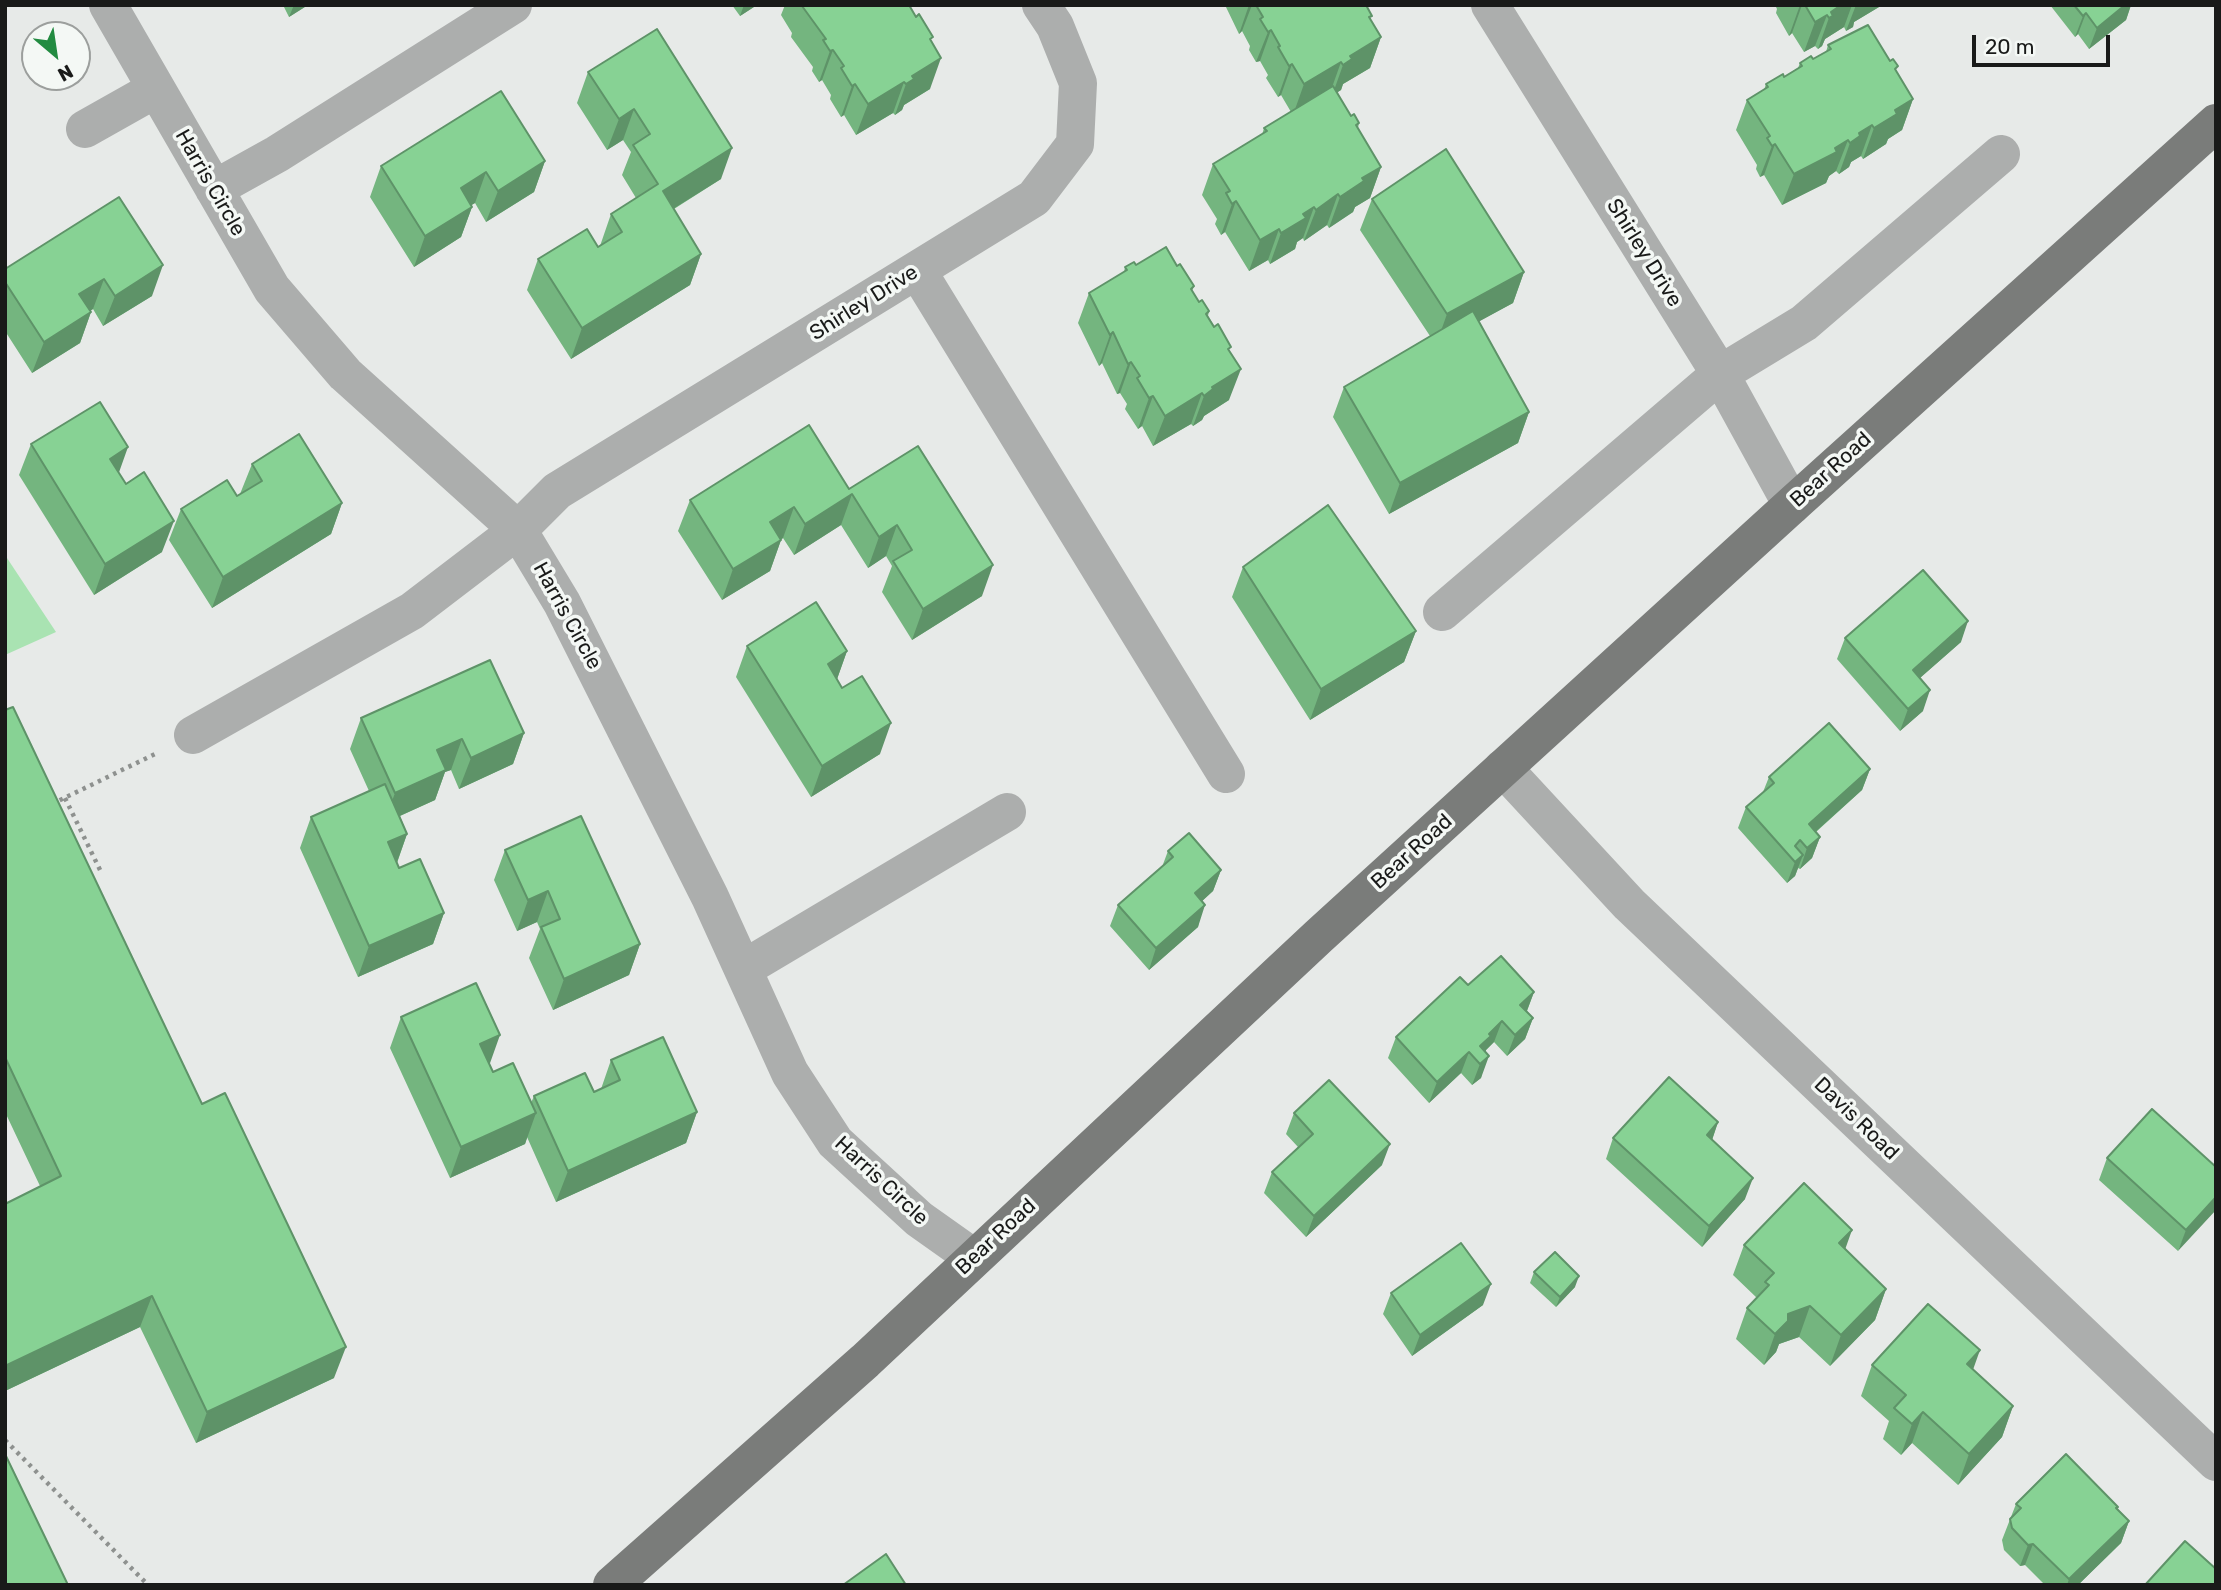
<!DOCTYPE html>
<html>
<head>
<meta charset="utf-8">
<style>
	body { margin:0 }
	#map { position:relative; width:2221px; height:1590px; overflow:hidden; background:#e7eae8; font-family:Rubik,sans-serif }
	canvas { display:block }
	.frame { position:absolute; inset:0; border:7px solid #191a19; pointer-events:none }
	.north { position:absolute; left:21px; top:21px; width:70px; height:70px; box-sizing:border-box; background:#f4f8f5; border:2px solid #9c9f9d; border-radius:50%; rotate:151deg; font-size:19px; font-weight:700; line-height:28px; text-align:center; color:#191a19 }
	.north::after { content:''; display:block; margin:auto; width:24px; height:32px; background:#228b41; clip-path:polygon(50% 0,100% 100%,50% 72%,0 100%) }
	.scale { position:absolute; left:1972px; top:35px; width:138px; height:32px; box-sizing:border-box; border:4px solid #191a19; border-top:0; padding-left:9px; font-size:21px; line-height:24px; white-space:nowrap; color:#191a19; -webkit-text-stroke:5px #f4f8f5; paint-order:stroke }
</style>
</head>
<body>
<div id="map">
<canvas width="2221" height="1590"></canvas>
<div class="frame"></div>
<div class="north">N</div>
<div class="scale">20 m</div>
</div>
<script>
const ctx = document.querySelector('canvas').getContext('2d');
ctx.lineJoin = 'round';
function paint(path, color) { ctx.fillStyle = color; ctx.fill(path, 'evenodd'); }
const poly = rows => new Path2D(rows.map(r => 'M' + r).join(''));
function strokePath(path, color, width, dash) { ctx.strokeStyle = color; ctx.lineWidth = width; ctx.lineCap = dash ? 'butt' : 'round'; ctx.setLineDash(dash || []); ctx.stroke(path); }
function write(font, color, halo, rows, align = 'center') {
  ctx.font = font + ' Rubik,sans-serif'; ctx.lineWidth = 7; ctx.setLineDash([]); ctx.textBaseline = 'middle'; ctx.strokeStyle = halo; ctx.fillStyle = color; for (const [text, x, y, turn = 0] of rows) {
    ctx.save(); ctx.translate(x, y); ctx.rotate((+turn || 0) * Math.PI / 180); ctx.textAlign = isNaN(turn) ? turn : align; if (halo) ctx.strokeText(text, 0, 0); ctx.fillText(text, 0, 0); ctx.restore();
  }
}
paint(poly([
	[5,555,56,632,5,655]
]), '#a9e3b2');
strokePath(poly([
	[65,798,102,874],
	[52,804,155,754],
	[5,1440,148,1585]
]), '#8e918f', 4.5, [3.5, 5]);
strokePath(poly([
	[108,5,272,289,345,374,518,530,562,603,710,897,790,1073,835,1142,919,1219,974,1258],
	[1490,5,1720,374,1792,505],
	[85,129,156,89],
	[214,189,277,154,513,5],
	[917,270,1226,774],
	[1442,612,1720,374,1804,323,2001,154],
	[193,735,412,611,518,530,557,491,1034,198,1075,144,1078,83,1055,26,1041,5],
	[1503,768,1629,904,2216,1462],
	[743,969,1007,812]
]), '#acaead', 38);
strokePath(poly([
	[612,1585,865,1361,1319,936,1792,505,2216,123]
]), '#7a7c7a', 38);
paint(poly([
	[283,5,308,5,289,17],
	[732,5,757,5,740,16],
	[785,5,909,5,931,42,930,89,904,105,902,110,895,115,893,113,856,135,844,115,841,117,830,99,831,95,822,80,819,82,812,71,813,67,791,37,792,33,781,15],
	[1225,5,1366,5,1371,20,1381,37,1370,68,1343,84,1341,90,1337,92,1351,116,1359,123,1358,128,1381,167,1370,198,1355,207,1353,212,1329,228,1327,225,1304,241,1303,238,1297,242,1295,249,1270,264,1268,260,1249,271,1225,232,1221,235,1215,224,1217,219,1202,195,1213,164,1262,135,1264,128,1291,112,1281,95,1278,97,1266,78,1268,75,1260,61,1256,62,1249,50,1250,46,1242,31,1239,34],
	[1775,5,1880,5,1879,7,1854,22,1853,27,1846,31,1844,27,1825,39,1822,46,1818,49,1815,46,1804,52,1792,33,1789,36,1776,13,1777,9],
	[2050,5,2131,5,2126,20,2089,49,2078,34,2075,37],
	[1828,45,1896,70,1913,99,1902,130,1888,139,1886,144,1863,159,1861,156,1851,162,1849,167,1839,174,1836,171,1829,176,1826,183,1782,205,1764,175,1760,177,1756,169,1757,165,1736,130,1747,100,1764,90,1766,84,1784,77,1798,68,1800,63,1813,59,1826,52],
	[588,72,721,179,674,209,701,254,690,285,571,359,527,290,538,259,598,247,600,246,611,214,636,198,622,175,631,152,623,140,607,150,577,103],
	[545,161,534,192,486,222,475,203,471,205,472,207,461,237,414,267,370,197,381,166],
	[119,197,152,296,103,326,93,309,90,311,91,312,80,343,32,373,5,331,5,269],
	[1372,199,1524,272,1513,303,1479,321,1529,412,1518,443,1389,514,1333,417,1344,387,1430,336,1360,230],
	[1136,265,1177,266,1194,286,1192,291,1199,302,1209,311,1208,316,1230,351,1229,400,1204,416,1202,420,1193,426,1191,424,1153,446,1142,426,1138,429,1125,409,1127,404,1120,393,1117,394,1102,363,1099,366,1078,323,1089,293,1124,272,1125,267],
	[31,444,119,474,162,552,94,595,19,475],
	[918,446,982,596,912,640,882,592,892,566,886,556,868,568,841,525,794,555,783,538,781,540,770,571,722,600,678,531,690,500,849,489],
	[252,464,342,503,331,534,212,608,169,540,181,509,237,496,240,494],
	[1243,567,1416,631,1404,662,1310,720,1232,597],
	[1845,638,1961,642,1920,678,1923,711,1900,731,1837,659],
	[747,646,847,651,837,679,880,754,811,797,736,677],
	[5,710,202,1104,334,1378,196,1443,140,1327,5,1391,5,1204,40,1186,5,1112],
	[361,718,524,733,513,764,459,789,451,770,445,772,435,800,400,816,407,834,397,863,399,868,444,913,433,944,358,977,300,848,311,817,369,791,350,749],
	[1870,769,1862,790,1816,832,1820,837,1812,858,1800,869,1798,868,1795,876,1787,883,1738,828,1746,807,1763,792,1769,777],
	[505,850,640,944,629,975,553,1010,529,958,540,929,537,922,517,931,494,880],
	[1168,851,1221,870,1213,891,1202,901,1198,927,1149,970,1110,926,1118,905,1162,867],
	[1468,985,1534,992,1527,1011,1533,1018,1525,1039,1507,1056,1494,1042,1486,1050,1481,1078,1472,1085,1461,1073,1429,1103,1388,1058,1396,1037],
	[401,1017,489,1064,493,1072,531,1103,534,1096,594,1092,601,1089,611,1060,697,1112,686,1143,556,1202,527,1137,525,1144,450,1178,390,1048],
	[1294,1113,1382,1165,1306,1237,1264,1193,1272,1172,1298,1147,1286,1134],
	[1718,1122,1712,1140,1745,1199,1702,1247,1606,1159,1613,1138],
	[2107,1158,2216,1167,2178,1251,2099,1180],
	[1744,1245,1845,1249,1886,1289,1875,1320,1830,1366,1799,1337,1779,1344,1776,1352,1764,1365,1736,1339,1747,1308,1757,1298,1733,1275],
	[1534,1272,1575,1287,1556,1307,1530,1283],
	[1391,1293,1483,1305,1412,1356,1383,1314],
	[1872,1365,1973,1369,2013,1406,2002,1437,1958,1485,1912,1443,1901,1455,1883,1439,1889,1421,1861,1396],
	[2016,1504,2118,1507,2117,1509,2129,1521,2121,1543,2078,1585,2045,1585,2025,1565,2020,1566,2004,1550,2002,1540]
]), '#74b57f');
paint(poly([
	[294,5,308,5,289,17],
	[744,5,757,5,740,16],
	[1249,5,1252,5,1242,31,1239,34],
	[1800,5,1802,5,1792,33,1789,36],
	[1841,5,1852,5,1844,27,1825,39,1822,46,1818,49,1831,12],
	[1856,5,1880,5,1879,7,1854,22,1853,27,1846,31],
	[2125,5,2131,5,2126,20,2089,49,2097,28],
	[2086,13,2078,34,2075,37,2083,16],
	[1827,15,1815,46,1804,52,1815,22],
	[1271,30,1260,61,1256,62,1268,32],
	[1381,37,1370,68,1343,84,1341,90,1332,96,1343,65,1350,56],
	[833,50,822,80,819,82,830,51],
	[941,58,930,89,904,105,902,110,895,115,906,84,912,76],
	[1341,62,1330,93,1293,115,1304,84],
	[1292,64,1281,95,1278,97,1289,66],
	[904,82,893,113,856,135,868,104],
	[855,84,844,115,841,117,852,86],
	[1913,99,1902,130,1888,139,1886,144,1863,159,1874,128,1895,110],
	[634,109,623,140,607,150,619,119],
	[1872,125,1861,156,1851,162,1849,167,1839,174,1850,143,1859,133],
	[1848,140,1836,171,1829,176,1826,183,1782,205,1794,174],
	[1775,144,1764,175,1760,177,1772,146],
	[732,148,721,179,652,222,663,191],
	[545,161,534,192,486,222,498,191],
	[1381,167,1370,198,1355,207,1353,212,1329,228,1340,197,1362,178],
	[486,172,475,203,449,219,461,188],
	[1338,194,1327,225,1304,241,1316,210],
	[1236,201,1225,232,1221,235,1232,204],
	[472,207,461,237,414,267,425,236],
	[1314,207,1303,238,1297,242,1295,249,1270,264,1281,233,1303,214],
	[1279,229,1268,260,1249,271,1260,240],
	[701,254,690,285,571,359,582,328],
	[163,265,152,296,103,326,115,296],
	[1524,272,1513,303,1436,345,1447,314],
	[104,279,93,309,68,325,79,294],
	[91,312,80,343,32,373,44,342],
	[1113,332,1102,363,1099,366,1110,335],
	[1131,362,1120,393,1117,394,1128,364],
	[1241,369,1229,400,1204,416,1202,420,1193,426,1204,396,1212,387],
	[1202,393,1191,424,1153,446,1165,416],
	[1153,396,1142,426,1138,429,1149,398],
	[1529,412,1518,443,1389,514,1400,483],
	[128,447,117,478,110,459],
	[852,494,841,525,794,555,805,524],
	[342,503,331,534,212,608,223,577],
	[794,507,783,538,759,553,770,522],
	[174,521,162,552,94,595,105,564],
	[897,525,886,556,868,568,879,537],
	[781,540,770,571,722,600,733,569],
	[993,565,982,596,912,640,923,609],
	[1968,621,1961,642,1905,691,1913,670],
	[1416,631,1404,662,1310,720,1321,689],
	[847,651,836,682,828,664],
	[1930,690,1923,711,1900,731,1908,709],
	[891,723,880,754,811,797,822,766],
	[524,733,513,764,459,789,471,758],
	[462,739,451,770,445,772,435,800,384,823,395,793,437,750],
	[1870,769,1862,790,1803,843,1809,824],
	[407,834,396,865,388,842],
	[1820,837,1812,858,1800,869,1807,848],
	[1803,855,1795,876,1787,883,1795,862],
	[1221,870,1213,891,1187,915,1195,893],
	[548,891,537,922,517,931,528,900],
	[1205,905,1198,927,1149,970,1156,948],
	[444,913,433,944,358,977,369,946],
	[640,944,629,975,553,1010,564,979],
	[1534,992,1526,1013,1520,1005],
	[1533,1018,1525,1039,1507,1056,1515,1035],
	[1502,1021,1494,1042,1486,1050,1483,1057,1480,1046,1489,1034],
	[500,1035,489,1066,480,1044],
	[1469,1052,1461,1073,1429,1103,1437,1082],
	[1489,1056,1481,1078,1472,1085,1480,1064],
	[697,1112,686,1143,556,1202,568,1171],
	[536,1113,525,1144,450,1178,461,1147],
	[1718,1122,1711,1143,1707,1135],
	[1390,1144,1382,1165,1306,1237,1314,1216],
	[1753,1178,1745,1199,1702,1247,1709,1226],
	[2216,1197,2216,1210,2178,1251,2186,1230],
	[1852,1230,1841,1261,1839,1243],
	[1579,1276,1575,1287,1556,1307,1560,1297],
	[1491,1284,1483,1305,1412,1356,1420,1335],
	[1886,1289,1875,1320,1830,1366,1841,1335],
	[152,1296,140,1327,5,1391,5,1366],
	[1810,1306,1799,1337,1779,1344,1776,1352,1764,1365,1775,1334,1788,1314],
	[346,1347,334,1378,196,1443,207,1412],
	[1980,1350,1969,1381,1967,1364],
	[2013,1406,2002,1437,1958,1485,1969,1454],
	[1923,1412,1912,1443,1901,1455,1912,1424],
	[2129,1521,2121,1543,2078,1585,2067,1585,2069,1579],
	[2033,1544,2025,1565,2020,1566,2028,1545]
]), '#5e9368');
const building = poly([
	[804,5,909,5,916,17,919,14,933,37,930,39,941,58,912,76,914,79,906,84,904,82,868,104,855,84,852,86,841,68,844,66,833,50,830,51,823,40,826,39,802,6,804,5],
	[1256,5,1366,5,1372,16,1369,17,1381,37,1350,56,1352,59,1343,65,1341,62,1304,84,1292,64,1289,66,1278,47,1280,46,1271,30,1268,32,1260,19,1263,17,1256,5],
	[1805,5,1841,5,1831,12,1833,16,1829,18,1827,15,1815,22,1805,5],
	[2074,5,2125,5,2097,28,2086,13,2083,16,2074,5],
	[1868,25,1890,61,1893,59,1898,66,1895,69,1913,99,1895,110,1897,114,1874,128,1872,125,1859,133,1860,136,1850,143,1848,140,1835,148,1837,152,1794,174,1775,144,1772,146,1767,138,1770,136,1747,100,1768,87,1766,84,1783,74,1784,77,1802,66,1800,63,1811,56,1813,59,1831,49,1828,45,1868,25],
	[657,29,732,148,663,191,701,254,582,328,538,259,587,229,598,247,622,232,611,214,658,184,633,145,650,134,634,109,619,119,588,72,657,29],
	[1333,86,1351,116,1354,114,1359,123,1356,125,1381,167,1362,178,1364,181,1340,197,1338,194,1316,210,1314,207,1303,214,1306,218,1281,233,1279,229,1260,240,1236,201,1232,204,1226,193,1230,191,1213,164,1267,131,1264,128,1333,86],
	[501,91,545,161,498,191,486,172,461,188,472,207,425,236,381,166,501,91],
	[1446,149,1524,272,1447,314,1372,199,1446,149],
	[119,197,163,265,115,296,104,279,79,294,91,312,44,342,5,282,5,269,119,197],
	[1166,247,1177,266,1180,264,1194,286,1191,289,1199,302,1202,300,1209,311,1206,314,1214,327,1218,324,1231,347,1228,349,1241,369,1212,387,1213,389,1204,396,1202,393,1165,416,1153,396,1149,398,1137,378,1140,376,1131,362,1128,364,1113,332,1110,335,1089,293,1127,270,1125,267,1134,262,1136,265,1166,247],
	[1473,311,1529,412,1400,483,1344,387,1473,311],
	[100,402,128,447,110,459,126,484,144,472,174,521,105,564,31,444,100,402],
	[809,425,849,489,918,446,993,565,923,609,893,561,912,550,897,525,879,537,852,494,805,524,794,507,770,522,781,540,733,569,690,500,809,425],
	[299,434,342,503,223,577,181,509,227,480,237,496,262,481,252,464,299,434],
	[1328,505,1416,631,1321,689,1243,567,1328,505],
	[1923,570,1968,621,1913,670,1930,690,1908,709,1845,638,1923,570],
	[816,602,847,651,828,664,842,688,862,676,891,723,822,766,747,646,816,602],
	[490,660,524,733,471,758,462,739,437,750,446,770,395,793,361,718,490,660],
	[13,707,202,1104,225,1093,346,1347,207,1412,152,1296,5,1366,5,1204,61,1176,5,1057,5,710,13,707],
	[1829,723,1870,769,1809,824,1820,837,1807,848,1800,840,1795,846,1803,855,1795,862,1746,807,1774,783,1769,777,1829,723],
	[385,784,407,834,388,842,399,868,420,859,444,913,369,946,311,817,385,784],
	[581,816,640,944,564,979,541,927,560,919,548,891,528,900,505,850,581,816],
	[1189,833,1221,870,1195,893,1205,905,1156,948,1118,905,1173,857,1168,851,1189,833],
	[1501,956,1534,992,1520,1005,1533,1018,1515,1035,1502,1021,1489,1034,1491,1036,1480,1046,1489,1056,1480,1064,1469,1052,1437,1082,1396,1037,1460,977,1468,985,1501,956],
	[476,983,500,1035,480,1044,493,1072,513,1063,536,1113,461,1147,401,1017,476,983],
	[663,1037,697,1112,568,1171,534,1096,585,1073,594,1092,620,1080,611,1060,663,1037],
	[1669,1077,1718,1122,1707,1135,1753,1178,1709,1226,1613,1138,1669,1077],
	[1329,1080,1390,1144,1314,1216,1272,1172,1313,1134,1294,1113,1329,1080],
	[2152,1109,2216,1167,2216,1197,2186,1230,2107,1158,2152,1109],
	[1804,1183,1852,1230,1839,1243,1886,1289,1841,1335,1810,1306,1788,1314,1788,1321,1775,1334,1747,1308,1769,1285,1765,1282,1774,1273,1744,1245,1804,1183],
	[1461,1243,1491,1284,1420,1335,1391,1293,1461,1243],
	[1555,1252,1579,1276,1560,1297,1534,1272,1555,1252],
	[1928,1304,1980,1350,1967,1364,2013,1406,1969,1454,1923,1412,1912,1424,1894,1408,1906,1395,1872,1365,1928,1304],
	[5,1454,68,1585,5,1585,5,1454],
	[2066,1454,2118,1507,2116,1508,2129,1521,2069,1579,2033,1544,2028,1545,2012,1528,2010,1519,2021,1508,2016,1504,2066,1454],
	[2185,1541,2216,1569,2216,1585,2145,1585,2185,1541],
	[886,1554,906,1585,843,1585,886,1554]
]);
paint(building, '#87d294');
strokePath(building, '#5e9368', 2);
write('21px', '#191a19', '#f4f8f5', [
	["Harris Circle",210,183,60],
	["Shirley Drive",1644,253,58],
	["Shirley Drive",864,303,-32],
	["Bear Road",1831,470,-42],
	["Harris Circle",567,616,61],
	["Bear Road",1412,852,-42],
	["Davis Road",1856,1119,44],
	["Harris Circle",881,1181,43],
	["Bear Road",996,1237,-43]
]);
</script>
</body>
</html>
